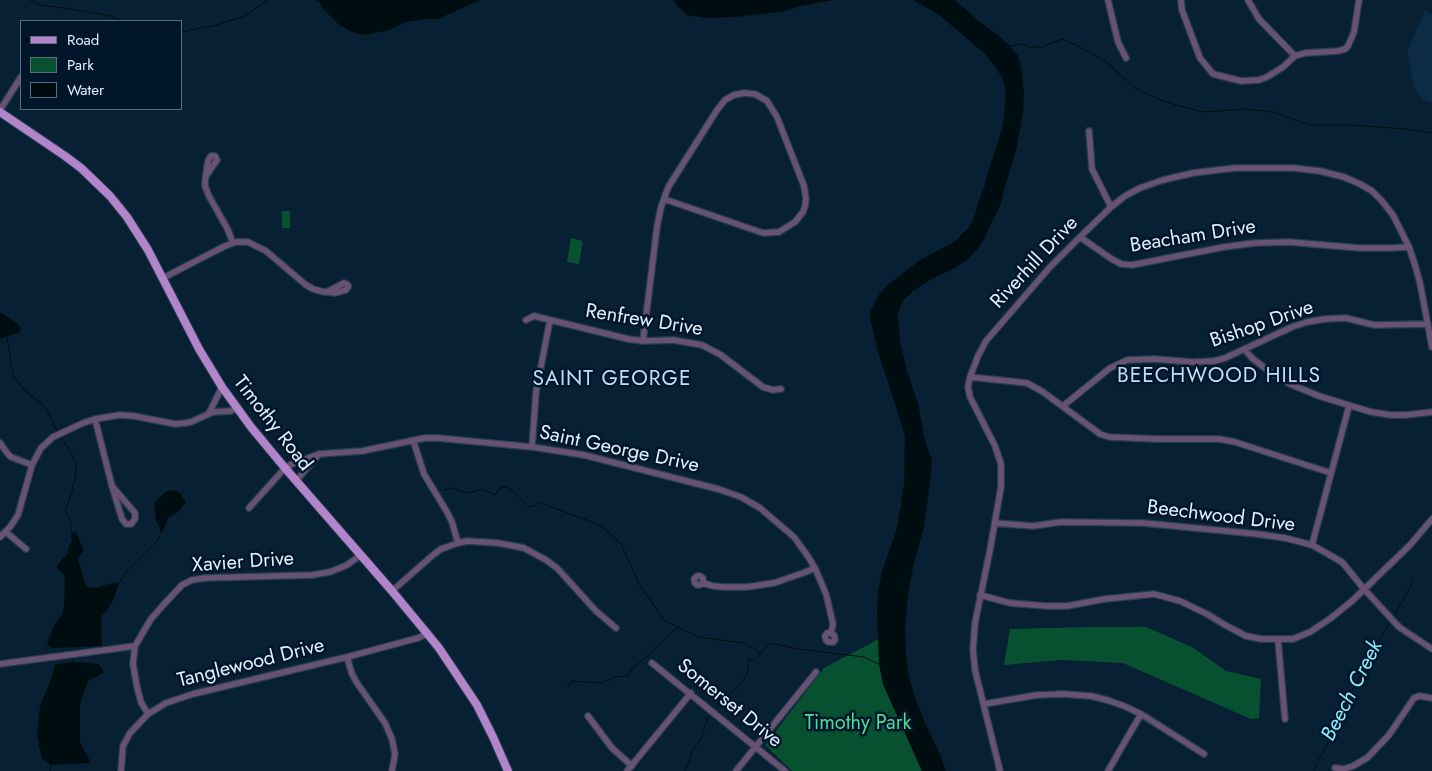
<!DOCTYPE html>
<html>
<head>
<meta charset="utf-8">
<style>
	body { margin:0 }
	#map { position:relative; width:1432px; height:771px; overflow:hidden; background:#082034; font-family:Jost,sans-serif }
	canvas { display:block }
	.legend { position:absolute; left:20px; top:20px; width:162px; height:90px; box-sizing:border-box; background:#01162a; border:1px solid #5b6d7f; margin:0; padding:6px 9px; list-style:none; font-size:15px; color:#e2f0fe }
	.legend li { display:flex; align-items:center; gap:10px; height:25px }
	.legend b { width:25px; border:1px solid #5b6d7f }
</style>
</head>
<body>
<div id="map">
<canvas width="1432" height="771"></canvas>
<ul class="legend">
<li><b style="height:6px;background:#b284c9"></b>Road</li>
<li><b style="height:14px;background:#075131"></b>Park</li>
<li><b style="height:14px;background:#000d10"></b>Water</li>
</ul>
</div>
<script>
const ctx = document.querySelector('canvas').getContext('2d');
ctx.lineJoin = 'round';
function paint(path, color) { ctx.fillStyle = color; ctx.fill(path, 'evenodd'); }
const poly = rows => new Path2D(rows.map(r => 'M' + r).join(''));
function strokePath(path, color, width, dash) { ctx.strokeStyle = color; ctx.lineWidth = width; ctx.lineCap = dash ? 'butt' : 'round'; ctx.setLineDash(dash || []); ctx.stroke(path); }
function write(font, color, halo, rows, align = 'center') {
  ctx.font = font + ' Jost,sans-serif'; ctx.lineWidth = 5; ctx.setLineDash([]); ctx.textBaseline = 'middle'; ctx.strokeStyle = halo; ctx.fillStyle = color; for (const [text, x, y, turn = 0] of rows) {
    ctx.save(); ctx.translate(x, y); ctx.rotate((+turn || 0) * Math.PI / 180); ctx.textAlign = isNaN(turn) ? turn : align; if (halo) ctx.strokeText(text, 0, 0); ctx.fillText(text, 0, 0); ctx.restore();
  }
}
paint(poly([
	[1425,11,1432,14,1432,103,1423,99,1415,89,1407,52]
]), '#0c2b44');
paint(poly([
	[282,211,290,211,290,228,282,228],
	[571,238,583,241,579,264,567,262],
	[1090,627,1146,627,1192,647,1226,671,1261,679,1259,718,1251,719,1123,663,1062,660,1004,665,1010,629],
	[879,639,880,668,883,684,922,771,792,771,765,745,824,668]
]), '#075131');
paint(poly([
	[319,0,480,0,438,19,424,19,406,22,389,30,365,35,352,32,338,24,321,7],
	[673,0,834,0,801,6,785,11,736,17,705,18,687,15,678,7],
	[913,0,955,0,980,22,998,35,1010,46,1018,56,1021,68,1024,92,1023,113,1016,151,1005,186,1002,201,984,239,976,251,967,260,955,268,930,280,913,291,903,301,898,313,900,341,908,374,918,404,925,441,932,460,931,475,924,527,914,562,908,594,905,629,906,656,909,677,915,697,925,723,940,754,946,771,922,771,883,684,879,664,877,613,878,592,882,571,896,532,901,505,904,483,905,436,899,416,878,352,870,318,870,311,880,293,890,283,920,260,954,242,969,227,975,215,980,197,985,185,987,175,1000,136,1004,116,1006,95,1004,82,1001,76,993,64,984,53,938,14],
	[0,312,17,323,21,328,20,332,0,339],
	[173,490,180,493,186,502,179,511,168,518,162,533,161,533,158,523,156,521,154,504,165,492],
	[74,531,78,536,83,549,83,552,78,558,85,584,89,588,99,587,116,582,118,586,112,603,101,617,102,646,55,648,50,647,47,642,55,624,62,614,64,606,65,582,64,575,57,568,58,564,68,553,68,548,72,541,71,536],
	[78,662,98,664,103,669,103,673,88,681,80,704,80,742,91,763,51,765,42,759,37,736,40,706,52,677,55,664]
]), '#000d10');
strokePath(poly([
	[30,0,40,5,71,9,111,16,121,21],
	[316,0,319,1],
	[181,32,216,25,245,16,268,0],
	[1011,46,1022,44,1029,47,1042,47,1062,39,1078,46,1105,61,1135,88,1163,101,1202,112,1246,109,1273,112,1309,125,1352,125,1405,129,1432,133],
	[7,337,13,375,25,391,42,404,46,409,57,431],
	[61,437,71,453,76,463,76,474,72,491,65,511,70,521,72,534],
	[444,490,455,488,459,491,467,493,483,489,495,495,500,488,506,487,512,490,529,507,536,505,538,502,600,525,621,544,639,584,664,620,698,637,743,643,753,648,760,654,770,643,799,649,864,657,881,665],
	[117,586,127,571,156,542,160,536],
	[1395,613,1402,602,1413,582],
	[73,663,73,658],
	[567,688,571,681,601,683,616,677,628,676,632,669,644,659,674,630,678,628],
	[718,706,740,685,744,679,748,670,748,659,754,661,759,655],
	[1319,760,1326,747,1336,720,1389,623],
	[50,771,51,764],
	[684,771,688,764,692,751,701,738,708,717],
	[1313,771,1317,765]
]), '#000d10', 1);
const minor = poly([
	[1108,0,1118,42,1126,58],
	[1181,0,1182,10,1200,58,1213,74,1241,81,1259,80,1267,77,1283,67,1295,56],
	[1248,0,1259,19,1295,56,1305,53,1338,51,1345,49,1348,46,1354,32,1359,0],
	[0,110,21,77],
	[1089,131,1092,169,1111,207],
	[206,176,217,160,215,156,211,156,209,159,208,161,205,181,205,186,209,196,228,230,233,243],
	[1080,237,1110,258,1121,264,1132,265,1224,247,1255,243,1289,242,1359,248,1391,248,1409,247],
	[163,278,225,246,236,242,248,242,266,251,306,285,313,289,324,292,327,292,335,293,346,290,348,287,348,285,344,283,327,292],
	[526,320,534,316,628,339,643,341,673,340,702,345,721,355,763,387,773,390,781,389],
	[643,341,657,227,661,207,664,199,666,193,669,186,717,110,725,100,734,95,744,93,755,94,767,101,777,117,804,186,806,199,805,206,803,212,795,222,779,232,763,233,664,199],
	[1245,350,1252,358,1270,372,1290,384,1319,396,1371,412,1391,415,1406,415,1432,412],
	[970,377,1027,383,1043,392,1100,434,1109,437,1158,439,1219,439,1235,442,1331,473],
	[1063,406,1110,368,1127,360,1155,359,1193,362,1214,361,1225,358,1292,327,1307,322,1325,319,1346,318,1374,325,1427,324],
	[209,413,222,387],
	[95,419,112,486,122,519,126,524,131,524,135,519,135,513,112,486],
	[413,440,424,474,447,512,452,522,458,543],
	[0,443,7,453,11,457,32,465,18,515,10,527,0,537],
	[532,447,536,392,550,320],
	[32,465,41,448,53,437,83,423,95,419,120,415,134,416,175,424,185,423,191,422,213,412,231,411,236,408],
	[296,481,319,454],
	[249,508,285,468,292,464,319,454,362,451,425,438,438,438,532,447,584,455,718,489,741,497,760,508,794,537,807,555,815,568,826,594,833,624,831,633,827,633,825,636,826,640,828,642,833,642,835,640,834,635,831,633],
	[995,523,1033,526,1061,522,1143,523,1257,534,1285,538,1312,545,1342,562,1364,589,1399,627,1432,649],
	[6,532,26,549],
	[1312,545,1349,406],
	[703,583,699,585,697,585,695,583,694,579,697,576,700,576,703,578,703,583,713,586,723,587,747,587,774,583,803,573,815,568],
	[392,591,433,555,441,549,458,543,467,541,498,543,524,548,546,560,557,568,596,611,616,628],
	[980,595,1010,603,1046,606,1067,606,1105,599,1154,594,1180,601,1207,614,1225,625,1246,636,1261,639,1293,639,1310,632,1331,618,1352,601,1410,545,1432,519],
	[1278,640,1285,719],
	[347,657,352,674,357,683,385,723,392,739,395,754,392,771],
	[652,663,785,771],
	[0,664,135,646],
	[984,704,1037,695,1063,694,1091,696,1107,700,1124,706,1141,714,1204,754],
	[148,714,141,702,137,687,133,664,135,646,151,619,165,603,182,585,192,580,205,578,312,575,330,572,347,565,361,555],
	[588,716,612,748,632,766],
	[1335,768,1344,769,1353,766,1367,758,1389,735,1414,698,1419,696,1432,698],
	[121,771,123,746,130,733,148,714,166,703,193,694,347,657,418,638,428,633],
	[627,771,691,693],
	[736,771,816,672],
	[1000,771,975,670,973,650,975,623,990,550,1001,487,1001,464,995,446,970,397,968,387,970,377,978,356,986,341,1050,267,1080,237,1111,207,1125,196,1140,188,1163,180,1193,173,1235,168,1294,168,1320,171,1344,177,1360,184,1372,191,1382,201,1393,215,1409,247,1415,265,1420,283,1432,347],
	[1108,771,1141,714]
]);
const major = poly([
	[0,112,65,156,81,168,110,196,127,217,148,250,199,349,222,387,251,427,285,468,392,591,439,648,477,705,493,737,508,771]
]);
strokePath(minor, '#273d50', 8);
strokePath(major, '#273d50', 10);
strokePath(minor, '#685273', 5.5);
strokePath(major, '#b284c9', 8);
write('20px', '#e2f0fe', '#01162a', [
	["Beacham Drive",1193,237,-9],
	["Riverhill Drive",1035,263,-47],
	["Renfrew Drive",644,321,9],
	["Bishop Drive",1262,325,-19],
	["Timothy Road",272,424,52],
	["Saint George Drive",619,450,12],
	["Beechwood Drive",1221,517,7],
	["Xavier Drive",243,563,-4],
	["Tanglewood Drive",251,664,-14],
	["Somerset Drive",729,704,39]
]);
write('20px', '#4edd96', '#01162a', [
	["Timothy Park",858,724]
]);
ctx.letterSpacing = '1px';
write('21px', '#c0def9', '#01162a', [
	["BEECHWOOD HILLS",1219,377],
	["SAINT GEORGE",612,380]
]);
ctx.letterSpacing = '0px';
write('italic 21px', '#8aecff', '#01162a', [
	["Beech Creek",1353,691,-63]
]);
</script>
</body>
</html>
